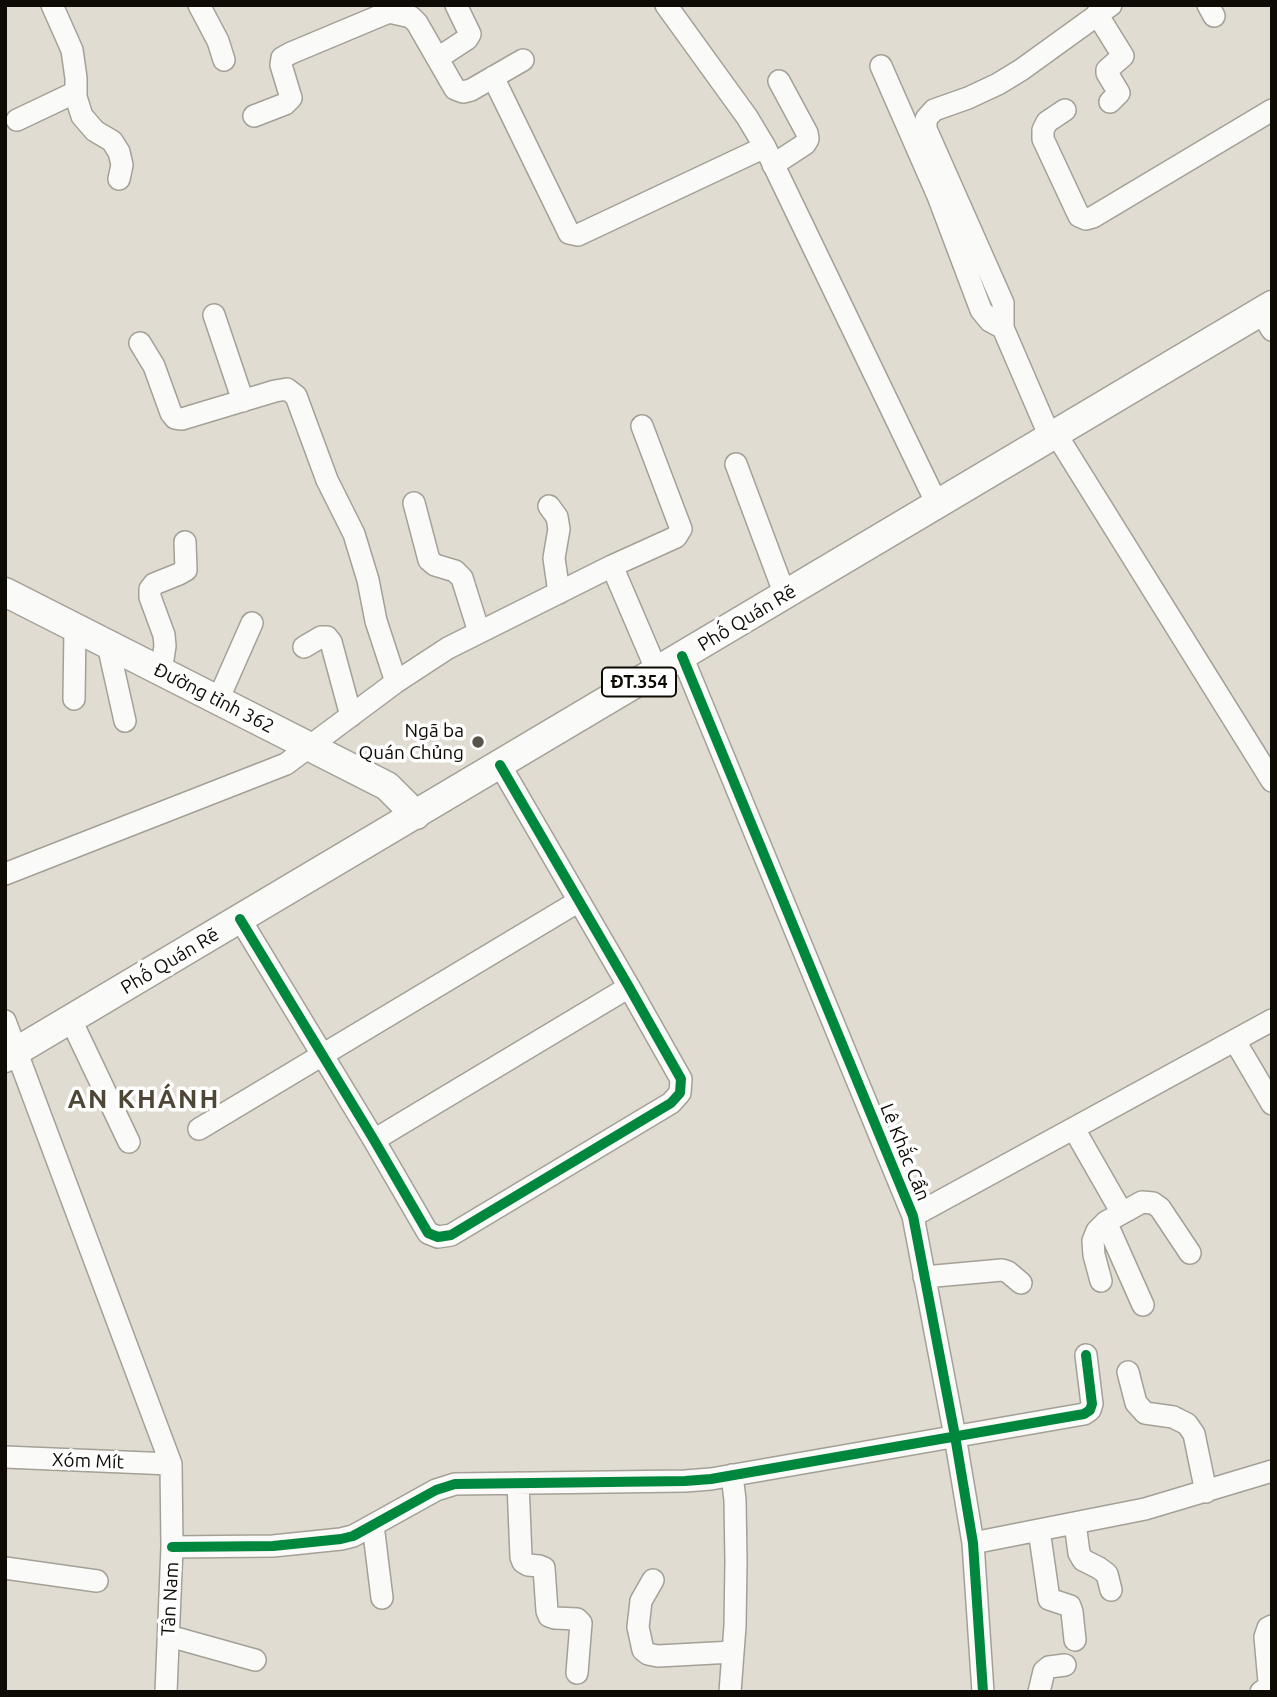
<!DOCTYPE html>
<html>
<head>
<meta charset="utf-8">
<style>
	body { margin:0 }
	#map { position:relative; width:1277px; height:1697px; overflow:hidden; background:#e1dcd1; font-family:Ubuntu,sans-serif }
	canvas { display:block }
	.frame { position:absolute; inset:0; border:7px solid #0e0b05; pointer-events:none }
</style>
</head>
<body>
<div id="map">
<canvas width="1277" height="1697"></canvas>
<div class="frame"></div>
</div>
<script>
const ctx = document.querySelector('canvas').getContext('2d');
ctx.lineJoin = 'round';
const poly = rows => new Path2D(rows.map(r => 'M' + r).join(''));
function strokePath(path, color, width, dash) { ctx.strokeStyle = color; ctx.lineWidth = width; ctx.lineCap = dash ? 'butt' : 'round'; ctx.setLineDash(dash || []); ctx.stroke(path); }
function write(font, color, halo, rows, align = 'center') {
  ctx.font = font + ' Ubuntu,sans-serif'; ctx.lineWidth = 7; ctx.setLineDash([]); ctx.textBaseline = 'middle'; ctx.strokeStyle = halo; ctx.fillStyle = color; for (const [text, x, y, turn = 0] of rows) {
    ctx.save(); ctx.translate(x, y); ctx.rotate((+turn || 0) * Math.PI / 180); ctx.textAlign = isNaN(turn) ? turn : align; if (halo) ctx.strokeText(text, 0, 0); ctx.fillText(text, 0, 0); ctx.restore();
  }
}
const minor = poly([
	[52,5,72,50,76,78,76,97,82,116,95,131,112,141,119,152,122,165,119,179],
	[199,5,218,41,224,60],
	[386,5,389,12,411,17,417,23,455,89,463,92,471,90,523,60],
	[666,5,747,117,765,147,937,504],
	[1208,5,1214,16],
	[1097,14,1123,56,1107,70,1107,73,1119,93,1110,102],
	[438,58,467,39,470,34,456,5],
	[881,66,938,196,981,310,990,321,1003,328,1050,437],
	[493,77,569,233,578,235,765,147],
	[1065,110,1047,122,1043,130,1043,139,1079,216,1086,219,1093,217,1272,110],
	[254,116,285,104,291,98,281,65,282,58,291,53,389,12],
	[17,120,76,92],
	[773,165,805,144,808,139,807,133,779,81],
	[1261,312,1272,330],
	[214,315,243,401],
	[1003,328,1003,303,926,129,926,119,934,110,968,98,998,84,1021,70,1111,5],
	[140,343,154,366,171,413,175,418,182,419,275,391,287,389,296,396,327,480,354,534,368,580,376,621,396,682],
	[1056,434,1272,781],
	[736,464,785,595],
	[414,503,429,560,435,565,455,571,462,578,479,632],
	[549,506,557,517,559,529,554,558,559,593],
	[612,566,657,671],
	[108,645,125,721],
	[304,647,321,637,327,637,331,642,351,716],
	[682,656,913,1216,955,1436,973,1543,983,1692],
	[161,672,165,646,164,635,150,597,150,589,154,584,179,574,186,570,185,542],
	[74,699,75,628],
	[218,700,252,623],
	[5,874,286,764,396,682,448,648,612,566,676,537,681,529,642,426],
	[240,919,374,1140,428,1233,438,1237,451,1235,671,1103,680,1093,681,1079,629,987,500,765],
	[71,1020,129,1142],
	[5,1021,171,1464,172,1547,166,1692],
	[1235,1041,1272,1104],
	[199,1129,579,901],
	[1074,1129,1122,1213],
	[374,1140,629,987],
	[913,1216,1272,1020],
	[1106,1222,1143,1305],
	[924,1277,1002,1270,1008,1272,1021,1283],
	[1101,1281,1094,1255,1093,1241,1097,1231,1106,1222,1142,1202,1153,1203,1160,1208,1190,1253],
	[1128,1372,1136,1403,1145,1413,1173,1417,1187,1424,1194,1434,1206,1492],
	[5,1457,171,1464],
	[518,1483,521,1557,523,1562,528,1565,539,1566,544,1568,547,1611,549,1616,555,1618,577,1619,581,1623,577,1673],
	[1075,1523,1079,1553,1083,1560,1099,1568,1107,1574,1111,1590],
	[373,1525,382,1598],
	[1039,1530,1049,1599,1070,1606,1072,1612,1075,1640],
	[973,1543,1145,1509,1272,1471],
	[172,1547,273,1546,341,1539,353,1536,364,1530,436,1490,455,1484,685,1481,711,1479,1084,1414,1090,1410,1092,1404,1086,1355],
	[5,1568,97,1581],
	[653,1580,641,1601,638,1627,643,1650,648,1654,658,1656,733,1652],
	[169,1636,255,1660],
	[730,1692,735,1626,736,1561,735,1500,732,1475],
	[1039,1692,1044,1671,1049,1667,1065,1665],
	[1261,1692,1267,1688,1269,1682,1265,1637,1268,1628,1272,1626]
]);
const major = poly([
	[5,592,387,786,416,815],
	[5,1058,1272,305]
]);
strokePath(minor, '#a3a097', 24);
strokePath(major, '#a3a097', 31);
strokePath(minor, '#fafaf8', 21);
strokePath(major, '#fafaf8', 28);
strokePath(poly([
	[682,656,913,1216,955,1436,973,1543,983,1692],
	[240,919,374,1140,428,1233,438,1237,451,1235,671,1103,680,1093,681,1079,629,987,500,765],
	[172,1547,273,1546,341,1539,353,1536,364,1530,436,1490,455,1484,685,1481,711,1479,1084,1414,1090,1410,1092,1404,1086,1355]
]), '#00873e', 10);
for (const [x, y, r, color] of [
	[478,742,7,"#58544c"]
]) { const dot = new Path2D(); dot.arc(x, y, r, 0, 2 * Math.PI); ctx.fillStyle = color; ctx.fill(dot); strokePath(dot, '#fff', 2.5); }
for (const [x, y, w] of [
	[639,682,74]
]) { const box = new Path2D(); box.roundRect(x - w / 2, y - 14.5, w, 29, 5); ctx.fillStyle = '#fff'; ctx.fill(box); strokePath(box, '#0e0b05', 2); }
write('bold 18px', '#0e0b05', null, [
	["ĐT.354",639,682]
]);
write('19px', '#0e0b05', '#fff', [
	["Phố Quán Rẽ",747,618,-31],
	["Đường tỉnh 362",214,698,27],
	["Phố Quán Rẽ",170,961,-31],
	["Lê Khắc Cẩn",905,1152,68],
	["Xóm Mít",88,1461,2],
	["Tân Nam",170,1599,-87]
]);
write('19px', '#0e0b05', '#fff', [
	["Ngã ba",464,731],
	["Quán Chủng",464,753]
], 'right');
ctx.letterSpacing = '2px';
write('bold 26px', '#4f4735', '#fff', [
	["AN KHÁNH",144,1099]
]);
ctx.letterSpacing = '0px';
</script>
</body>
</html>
